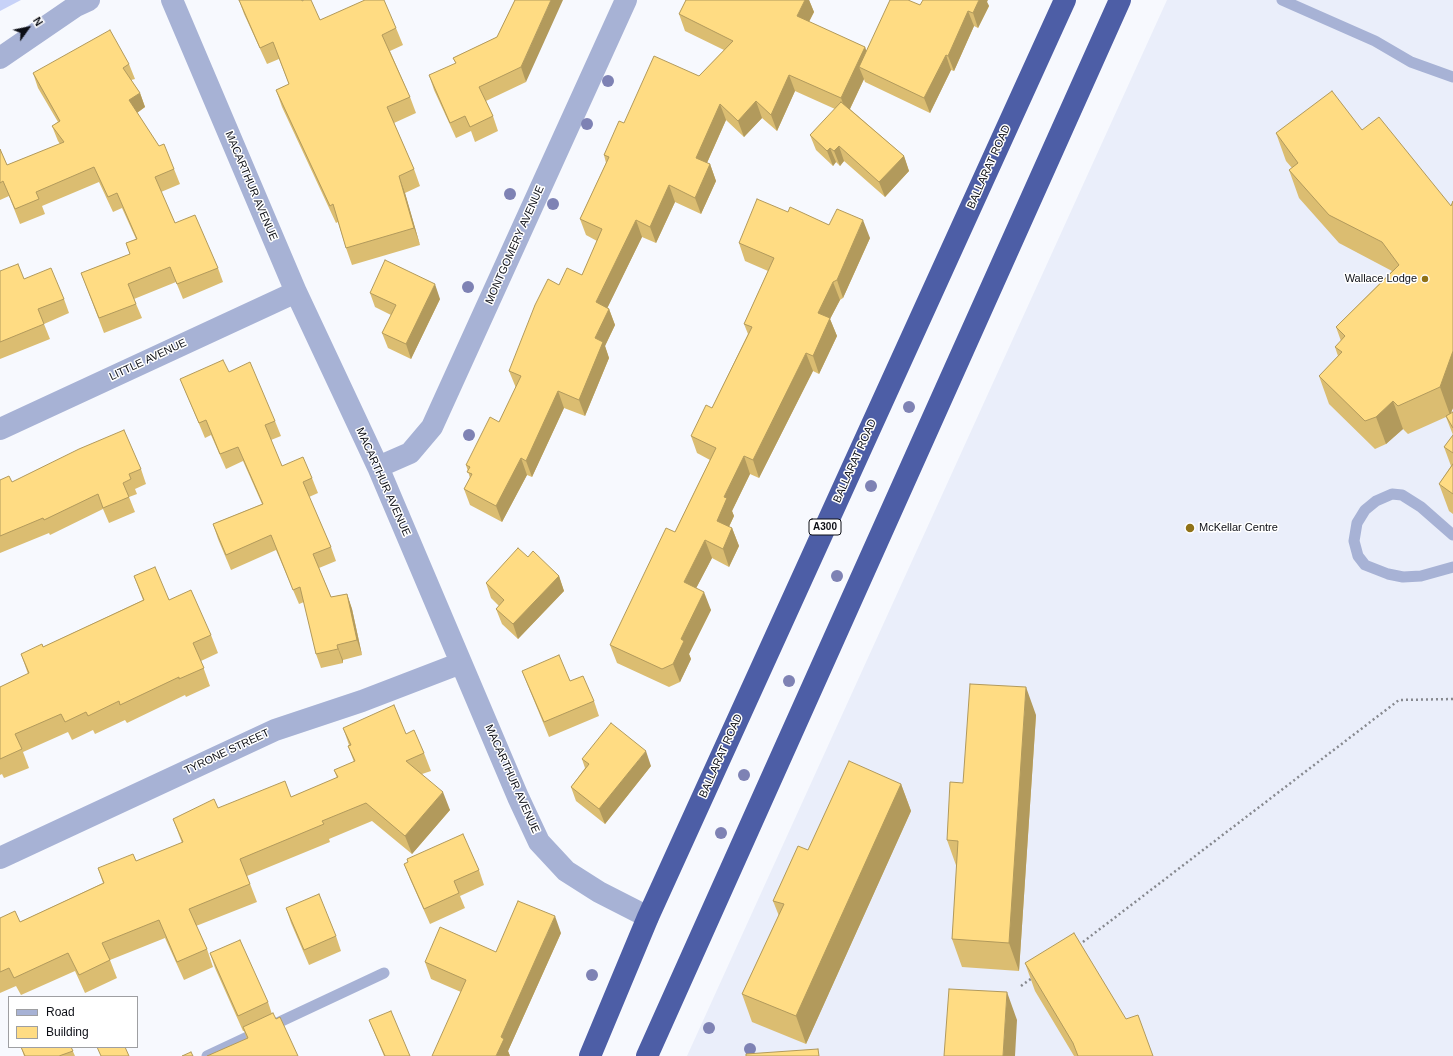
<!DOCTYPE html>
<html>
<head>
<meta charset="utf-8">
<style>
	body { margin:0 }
	#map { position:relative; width:1453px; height:1056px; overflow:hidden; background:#f7f9fe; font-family:Arial,sans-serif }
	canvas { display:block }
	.legend { position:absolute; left:8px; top:996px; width:130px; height:52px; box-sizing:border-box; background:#fff; border:1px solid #9e9fa2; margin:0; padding:5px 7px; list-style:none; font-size:12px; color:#0d0f16 }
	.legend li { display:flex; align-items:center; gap:8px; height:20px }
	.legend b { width:20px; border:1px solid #9e9fa2 }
	.north { position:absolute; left:8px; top:8px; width:40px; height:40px; -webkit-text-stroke:3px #fff; paint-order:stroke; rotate:57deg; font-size:11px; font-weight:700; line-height:16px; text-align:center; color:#0d0f16 }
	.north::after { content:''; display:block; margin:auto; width:14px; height:18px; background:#0d0f16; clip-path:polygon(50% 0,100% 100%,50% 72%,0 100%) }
</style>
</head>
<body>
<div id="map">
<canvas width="1453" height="1056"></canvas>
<ul class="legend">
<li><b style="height:5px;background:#a7b2d5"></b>Road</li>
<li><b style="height:11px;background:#ffdc83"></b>Building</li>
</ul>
<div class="north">N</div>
</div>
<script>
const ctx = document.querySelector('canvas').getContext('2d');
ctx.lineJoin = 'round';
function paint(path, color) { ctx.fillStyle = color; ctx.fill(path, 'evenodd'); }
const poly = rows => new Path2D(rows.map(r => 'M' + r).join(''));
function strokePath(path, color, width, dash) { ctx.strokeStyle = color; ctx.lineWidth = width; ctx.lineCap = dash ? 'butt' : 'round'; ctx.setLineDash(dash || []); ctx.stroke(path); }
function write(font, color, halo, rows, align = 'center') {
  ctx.font = font + ' Arial,sans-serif'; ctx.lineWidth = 3; ctx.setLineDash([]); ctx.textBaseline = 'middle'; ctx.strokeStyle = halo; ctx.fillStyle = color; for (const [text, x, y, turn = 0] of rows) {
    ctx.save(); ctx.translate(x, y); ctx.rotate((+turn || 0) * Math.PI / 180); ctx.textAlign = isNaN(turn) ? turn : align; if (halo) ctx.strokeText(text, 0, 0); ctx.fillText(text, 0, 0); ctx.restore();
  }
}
paint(poly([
	[1167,0,1453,0,1453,1056,687,1056]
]), '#eaeefa');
paint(poly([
	[0,0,21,0,0,11]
]), '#c7d2f8');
strokePath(poly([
	[1079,945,1399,700,1453,699],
	[1021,986,1032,978]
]), '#86888e', 2.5, [2, 3]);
strokePath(poly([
	[1282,0,1375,41,1411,62,1453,77],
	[1453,535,1421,507,1402,495,1392,494,1376,501,1365,510,1357,523,1354,541,1358,556,1365,565,1388,574,1403,577,1421,576,1453,567],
	[207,1056,384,973]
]), '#a7b2d5', 11);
strokePath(poly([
	[172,0,296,292,378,467,518,797,539,842,566,871,599,892,648,917],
	[0,58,76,6,89,0],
	[0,429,296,292],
	[378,467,410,453,432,427,626,0],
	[0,858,275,730,362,701,461,663]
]), '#a7b2d5', 22);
strokePath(poly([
	[590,1056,648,917,1065,0],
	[647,1056,1120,0]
]), '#4d5ea6', 22);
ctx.fillStyle = '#7e82b4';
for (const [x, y] of [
	[608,81],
	[587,124],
	[510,194],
	[553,204],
	[468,287],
	[909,407],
	[469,435],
	[871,486],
	[837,576],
	[789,681],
	[744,775],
	[721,833],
	[592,975],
	[709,1028],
	[750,1049]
]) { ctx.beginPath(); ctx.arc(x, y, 6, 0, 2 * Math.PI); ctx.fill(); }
paint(poly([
	[239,0,320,20,396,28,403,45,390,51,410,97,416,113,394,123,414,169,420,186,405,193,420,245,352,265,346,248,338,222,336,223,282,107,276,90,289,84,279,59,267,64,244,14],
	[515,0,526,82,486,101,493,116,498,131,475,142,471,131,456,138,434,90,429,75,456,64,453,58,497,37],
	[686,0,809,0,814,12,809,22,865,47,866,51,920,5,987,2,989,6,978,28,974,26,954,71,951,70,930,113,865,82,864,79,850,109,904,156,909,171,885,197,844,161,840,166,836,162,833,166,816,150,810,135,835,109,795,91,777,131,762,118,744,137,726,120,707,163,710,164,716,181,701,214,675,202,656,243,642,237,607,308,609,309,615,325,605,346,609,358,585,416,564,408,532,477,527,475,502,522,470,505,464,489,470,478,466,465,499,422,516,388,509,371,559,285,582,275,597,241,586,235,580,219,606,163,604,155,624,123,699,76,724,50,685,31,679,14],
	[129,64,135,79,131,80,140,93,145,107,137,113,174,169,180,184,161,192,175,223,218,268,223,282,183,299,176,282,134,299,142,318,104,333,81,273,130,254,126,243,136,239,122,208,113,212,99,182,42,206,45,214,20,224,9,196,0,200,0,149,7,165,60,144,58,141,52,126,58,122,38,88,33,73],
	[1362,130,1451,206,1453,201,1453,408,1451,413,1453,412,1453,514,1449,511,1439,484,1451,466,1444,447,1453,435,1446,417,1408,434,1403,429,1386,444,1375,449,1329,404,1319,376,1338,356,1335,347,1341,341,1336,327,1392,271,1339,243,1299,198,1289,170,1292,168,1286,161,1276,133],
	[788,212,870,238,843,298,840,300,830,319,837,336,819,374,813,371,759,478,750,474,732,511,734,516,729,527,732,528,739,546,729,567,712,558,696,588,711,610,689,654,691,659,680,682,669,687,617,663,610,645,675,532,710,460,697,453,691,436,712,408,748,334,744,324,768,271,745,261,739,243],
	[0,271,24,279,64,299,69,313,44,324,50,339,0,359],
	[370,293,440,299,411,359,388,348,382,333,391,315,375,307],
	[229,372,275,421,281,436,271,440,282,466,312,478,318,493,309,497,331,547,336,561,319,568,331,597,347,594,352,609,362,655,343,660,343,663,321,668,316,654,304,602,299,604,276,550,231,570,218,539,213,524,262,504,243,461,226,469,211,435,205,438,186,393,180,379],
	[141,469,146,484,135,489,137,494,129,497,135,512,109,523,103,509,50,535,49,533,0,553,0,480,12,482],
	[528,557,559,576,564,591,518,639,502,624,496,609,499,606,491,598,486,583],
	[134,576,169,600,211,635,218,653,201,661,210,686,186,697,185,695,127,723,125,720,95,734,93,730,72,740,68,732,23,752,29,768,4,778,2,774,0,775,0,687,28,674,21,654,43,647,143,600],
	[522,671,570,681,594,701,599,716,549,737,528,686],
	[1036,715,1019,971,962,967,952,939,957,868,947,840,963,783],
	[343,728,406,734,424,753,431,771,422,774,450,810,412,854,372,821,329,839,330,842,247,876,257,902,196,926,207,949,213,967,184,980,165,938,110,960,117,978,85,993,75,971,21,995,16,986,0,993,0,918,20,922,103,883,98,868,136,861,182,843,173,819,218,808,291,797,337,778,334,770,354,762,348,746,349,745],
	[582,759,651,766,605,824,576,801,571,787,585,768],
	[901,784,911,811,806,1044,752,1022,742,994,779,916,773,901,808,850],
	[404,864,479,870,484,885,460,896,465,908,430,924,410,879],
	[286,908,336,936,341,951,309,965,291,923],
	[561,933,508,1051,510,1056,461,992,431,979,425,962,496,952],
	[210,953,268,1002,272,1014,276,1019,247,1039,244,1031,243,1031,215,968],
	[1025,963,1126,1019,1153,1056,1074,1056,1035,991],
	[369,1020,410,1056,384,1056],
	[21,1047,71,1047,75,1056,24,1056]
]), '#dbbd71');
paint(poly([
	[551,0,563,0,526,82,521,67],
	[805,0,809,0,814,12,803,33,797,16],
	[979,0,988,0,987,2,989,6,978,28,973,13],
	[968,11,974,26,954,71,948,56],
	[865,47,871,64,859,67,864,79,847,115,841,98],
	[946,55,951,70,930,113,924,98],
	[789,75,795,91,777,131,771,115],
	[140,93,145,107,134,115,129,100],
	[756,101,762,118,744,137,738,121],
	[720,104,726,120,702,174,696,158],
	[839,146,844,161,840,166,834,151],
	[830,148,836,162,833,166,827,151],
	[904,156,909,171,885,197,879,182],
	[710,164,716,181,701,214,695,198],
	[399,176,405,193,420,245,414,228],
	[669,185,675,202,656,243,650,227],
	[636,220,642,237,602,319,596,302],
	[863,220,870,238,843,298,837,280],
	[833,282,840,300,830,319,837,336,819,374,813,356,818,313],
	[435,284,440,299,411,359,406,344],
	[609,309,615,325,605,346,609,358,585,416,579,400,595,338],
	[1453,351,1453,408,1450,415,1440,387],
	[806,353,813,371,759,478,753,460],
	[558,391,564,408,532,477,526,461],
	[1393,401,1403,429,1386,444,1376,417],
	[744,456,750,474,732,511,734,516,723,539,717,521,724,497],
	[521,458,527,475,502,522,496,506],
	[732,528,739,546,729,567,723,549],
	[705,540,712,558,690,600,684,582],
	[559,576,564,591,518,639,513,624],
	[704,592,711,610,689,654,691,659,680,682,673,664,681,639],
	[347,594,352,609,362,655,357,640],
	[337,645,343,660,343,663,338,649],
	[1026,687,1036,715,1019,971,1009,943],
	[646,751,651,766,605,824,599,809],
	[901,784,911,811,806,1044,796,1016],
	[443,792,450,810,412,854,405,836],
	[555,916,561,933,508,1051,510,1056,496,1056,501,1037],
	[1007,992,1017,1020,1015,1056,1003,1056]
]), '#b29a5c');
const building = poly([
	[239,0,302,0,302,1,304,0,311,0,320,20,365,0,384,0,396,28,382,35,410,97,387,107,414,169,399,176,414,228,346,248,333,204,330,206,276,90,289,84,273,42,260,48,239,0],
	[515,0,551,0,521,67,479,87,493,116,470,127,465,116,450,123,429,75,456,63,453,58,497,37,515,0],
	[686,0,805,0,797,16,865,47,841,98,789,75,771,115,756,101,738,121,720,104,696,158,710,164,695,198,669,185,650,227,636,220,596,302,609,309,595,338,603,342,579,400,558,391,526,461,521,458,496,506,464,489,472,474,467,472,470,467,466,465,490,417,499,422,521,376,509,371,535,305,548,279,559,285,567,268,582,275,602,229,580,219,609,157,604,155,619,121,624,123,654,56,699,76,733,41,679,14,686,0],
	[890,0,908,0,920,5,923,0,979,0,973,13,968,11,948,56,946,55,924,98,859,67,890,0],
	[110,30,129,64,123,68,140,93,129,100,159,146,164,144,174,169,155,177,175,223,195,215,218,268,177,284,170,267,128,284,136,304,99,318,81,273,130,254,126,243,137,239,117,193,108,197,94,167,36,192,39,199,15,209,3,181,0,183,0,149,7,165,64,142,52,126,60,121,33,73,110,30],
	[1332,91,1362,130,1379,117,1451,206,1453,201,1453,351,1440,387,1398,406,1393,401,1376,417,1365,421,1319,376,1342,352,1335,347,1345,336,1336,327,1399,265,1382,242,1329,215,1289,170,1298,163,1276,133,1332,91],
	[841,102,904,156,879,182,839,146,834,151,830,148,827,151,810,135,841,102],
	[757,199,788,212,790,207,829,225,837,209,863,220,837,280,833,282,818,313,830,318,813,356,806,353,753,460,744,456,724,497,727,498,717,521,732,528,723,549,705,540,684,582,704,592,681,639,684,641,673,664,662,669,610,645,666,528,675,532,716,448,691,436,706,405,712,408,752,327,744,324,774,258,739,243,757,199],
	[385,260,435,284,406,344,382,333,396,305,370,293,385,260],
	[18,264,24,279,51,268,64,299,38,309,44,324,0,342,0,271,18,264],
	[223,360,229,372,250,362,275,421,265,425,282,466,303,457,312,478,303,482,331,547,313,554,331,597,347,594,357,640,337,645,338,649,316,654,300,587,293,590,271,535,226,555,213,524,263,504,238,447,220,454,206,420,199,423,180,379,223,360],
	[1453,412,1453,428,1446,416,1453,412],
	[124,430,141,469,129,474,131,479,123,483,129,497,103,508,98,494,44,520,43,518,0,536,0,480,9,476,12,482,79,449,124,430],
	[1453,435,1453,453,1444,447,1453,435],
	[1453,464,1453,494,1439,484,1453,464],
	[518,548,528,557,533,551,559,576,513,624,496,609,504,600,486,583,518,548],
	[155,567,169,600,191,590,211,635,193,643,204,668,179,679,179,677,120,705,119,701,88,716,86,712,65,722,61,714,15,734,22,749,0,759,0,687,29,673,21,654,42,644,43,647,144,600,134,576,155,567],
	[559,655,570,681,583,676,594,701,544,722,522,671,559,655],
	[970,684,1026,687,1009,943,952,939,958,841,947,840,950,782,963,783,970,684],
	[394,705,406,734,414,730,424,753,406,761,443,792,405,836,366,803,322,821,324,824,240,859,250,884,189,909,207,949,177,962,159,920,102,943,110,960,79,975,68,953,14,978,9,968,0,972,0,918,15,911,20,922,104,883,98,868,133,854,136,861,183,842,173,819,214,799,218,808,285,781,291,797,338,777,334,770,355,761,348,746,351,745,343,728,394,705],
	[611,723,646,751,599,809,571,787,589,764,582,759,611,723],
	[849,761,901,784,796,1016,742,994,784,904,773,901,798,846,808,850,849,761],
	[463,834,479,870,454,881,459,893,424,909,404,864,408,862,407,859,463,834],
	[319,894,336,936,304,950,286,908,319,894],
	[518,901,555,916,501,1037,504,1039,496,1056,432,1056,466,980,425,962,440,927,496,952,518,901],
	[1074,933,1126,1019,1138,1015,1153,1056,1078,1056,1073,1043,1025,963,1074,933],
	[240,940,268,1002,238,1016,210,953,240,940],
	[949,989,1007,992,1003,1056,944,1056,949,989],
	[391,1011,410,1056,385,1056,369,1020,391,1011],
	[273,1013,276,1019,280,1017,298,1056,207,1056,248,1038,243,1027,273,1013],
	[21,1047,71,1047,73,1051,59,1056,25,1056,21,1047],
	[97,1047,125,1047,129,1056,101,1056,97,1047],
	[818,1049,819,1056,746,1056,746,1054,818,1049],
	[191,1052,193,1056,182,1056,191,1052]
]);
paint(building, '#ffdc83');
strokePath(building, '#b29a5c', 1);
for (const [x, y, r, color] of [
	[1425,279,4,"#907217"],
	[1190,528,5,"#907217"]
]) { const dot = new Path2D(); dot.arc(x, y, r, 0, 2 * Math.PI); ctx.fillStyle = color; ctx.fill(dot); strokePath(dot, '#fff', 1.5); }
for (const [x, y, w] of [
	[825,527,32]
]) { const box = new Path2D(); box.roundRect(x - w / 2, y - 8, w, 16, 3); ctx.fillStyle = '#fff'; ctx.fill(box); strokePath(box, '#0d0f16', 1); }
write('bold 10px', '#0d0f16', null, [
	["A300",825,527]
]);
write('11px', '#0d0f16', '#fff', [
	["BALLARAT ROAD",989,167,-66],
	["MACARTHUR AVENUE",251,186,67],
	["MONTGOMERY AVENUE",515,245,-66],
	["LITTLE AVENUE",148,360,-25],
	["BALLARAT ROAD",855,461,-66],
	["MACARTHUR AVENUE",383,482,66],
	["TYRONE STREET",227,752,-25],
	["BALLARAT ROAD",721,756,-66],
	["MACARTHUR AVENUE",512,779,66]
]);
write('11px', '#0d0f16', '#fff', [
	["Wallace Lodge",1417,279],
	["McKellar Centre",1199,528,"left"]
], 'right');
</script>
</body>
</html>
